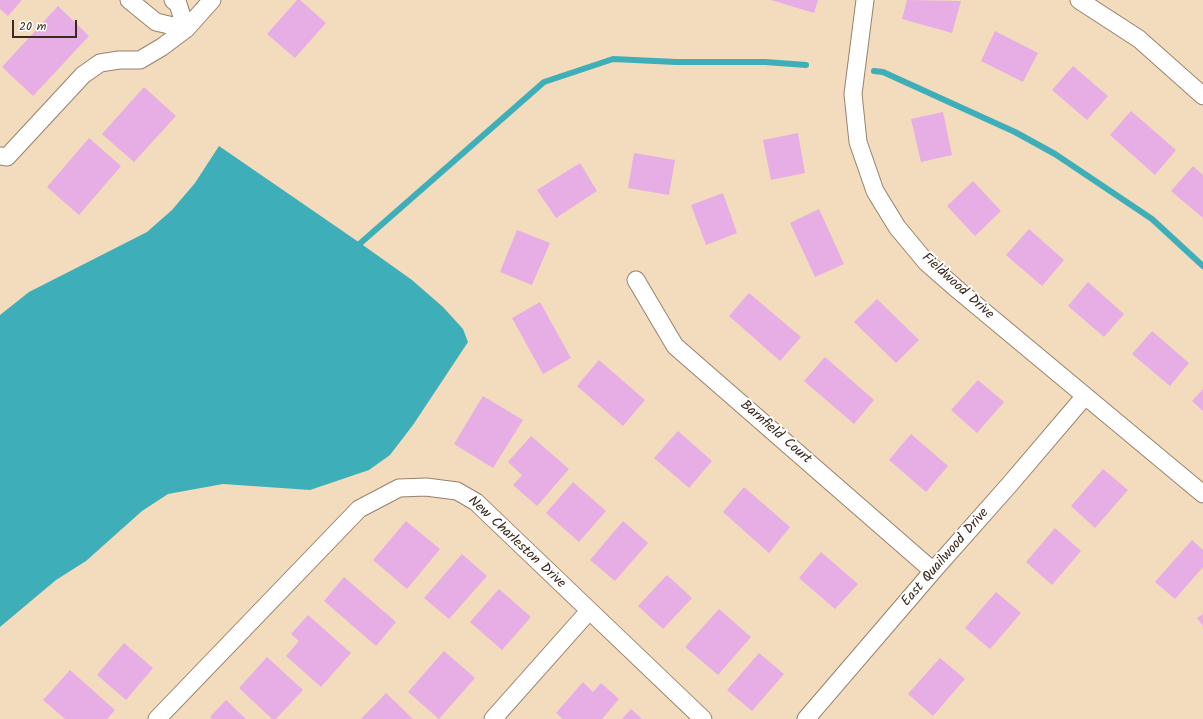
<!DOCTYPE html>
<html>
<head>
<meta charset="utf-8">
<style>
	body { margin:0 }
	#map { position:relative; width:1203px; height:719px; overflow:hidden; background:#f3dbbd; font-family:Kalam,sans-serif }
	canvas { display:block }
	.scale { position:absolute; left:12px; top:20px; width:65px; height:18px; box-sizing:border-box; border:2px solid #3b2a1e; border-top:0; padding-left:5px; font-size:12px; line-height:14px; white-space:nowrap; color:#3b2a1e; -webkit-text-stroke:3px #fff; paint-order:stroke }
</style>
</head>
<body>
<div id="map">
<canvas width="1203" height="719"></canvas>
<div class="scale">20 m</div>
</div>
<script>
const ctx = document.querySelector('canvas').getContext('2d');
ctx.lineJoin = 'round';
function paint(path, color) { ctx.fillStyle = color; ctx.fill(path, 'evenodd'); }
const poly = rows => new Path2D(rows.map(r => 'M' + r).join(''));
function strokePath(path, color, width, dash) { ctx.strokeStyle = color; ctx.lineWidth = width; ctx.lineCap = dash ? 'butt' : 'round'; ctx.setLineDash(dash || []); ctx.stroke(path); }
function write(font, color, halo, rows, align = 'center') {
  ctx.font = font + ' Kalam,sans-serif'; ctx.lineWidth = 4; ctx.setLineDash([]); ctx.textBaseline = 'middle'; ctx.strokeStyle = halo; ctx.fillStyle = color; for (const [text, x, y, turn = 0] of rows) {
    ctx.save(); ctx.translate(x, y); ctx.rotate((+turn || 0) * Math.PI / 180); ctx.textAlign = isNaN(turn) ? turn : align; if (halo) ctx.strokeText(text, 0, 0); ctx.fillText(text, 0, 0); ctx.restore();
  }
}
paint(poly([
	[219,146,360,243,412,280,443,307,463,329,468,342,413,425,390,455,369,470,310,490,223,484,168,494,142,511,86,561,56,580,0,627,0,315,29,292,147,232,172,210,195,183]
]), '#3eafb8');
strokePath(poly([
	[874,71,883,72,1015,132,1055,154,1152,219,1203,266],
	[356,247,544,82,613,59,676,62,765,62,806,65]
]), '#3eafb8', 6);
paint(poly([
	[0,0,22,0,8,16,0,9],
	[297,0,300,0,326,23,295,58,267,34],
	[771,0,818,0,814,13],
	[907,0,961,1,952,33,902,19],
	[58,6,89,36,33,96,2,67],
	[995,31,1038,53,1023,82,981,61],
	[1073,66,1108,96,1087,120,1052,90],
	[144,87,176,116,134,162,102,134],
	[1131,111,1176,150,1155,175,1110,135],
	[943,112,952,155,921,162,911,119],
	[798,133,805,173,771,180,763,140],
	[89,138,121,166,79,215,47,187],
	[634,153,675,160,669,195,628,188],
	[580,163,597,191,556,218,537,190],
	[1193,166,1203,175,1203,218,1171,191],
	[973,181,1001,211,975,236,947,206],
	[723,193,737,233,706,245,691,205],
	[819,209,844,264,815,277,790,223],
	[1029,229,1064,260,1042,286,1006,255],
	[517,230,550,243,532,285,500,272],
	[1088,282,1124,314,1104,337,1068,306],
	[749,293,801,337,780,361,729,316],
	[877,299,919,340,896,363,854,322],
	[540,302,571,358,543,374,512,318],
	[1152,331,1189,363,1170,386,1132,354],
	[825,357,874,400,854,424,804,381],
	[599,360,645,400,623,426,577,386],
	[978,380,1004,402,977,433,951,410],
	[1203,389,1203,411,1192,401],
	[483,396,523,420,493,468,454,444],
	[678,431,712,461,689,488,654,458],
	[911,434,948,466,926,492,889,460],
	[531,436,569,469,537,506,513,485,522,475,508,462],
	[1103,469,1128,490,1095,528,1071,506],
	[573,482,606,511,579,542,546,513],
	[744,487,790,527,769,553,723,512],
	[406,521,440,549,407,589,373,560],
	[623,521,648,543,615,581,590,560],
	[1055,528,1081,551,1052,585,1026,562],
	[1192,540,1203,550,1203,567,1175,599,1155,582],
	[821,552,858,584,835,609,799,578],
	[462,554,487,576,449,619,424,598],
	[667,575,692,598,663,629,638,606],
	[344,577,396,622,376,646,324,601],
	[499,589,531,617,502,650,470,622],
	[996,592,1021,613,990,649,965,628],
	[719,609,751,637,718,675,685,647],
	[1203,614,1203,626,1197,618],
	[308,615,351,653,321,687,286,656,299,641,291,634],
	[124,643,153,668,126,700,97,675],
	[444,651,475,678,439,719,408,692],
	[759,653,784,674,752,711,727,690],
	[267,657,303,690,276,719,272,719,239,688],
	[940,658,965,679,933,716,908,694],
	[70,670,115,710,107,719,65,719,43,700],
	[583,682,593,692,601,683,619,699,602,719,563,719,556,713],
	[386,693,413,719,361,719],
	[226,700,246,719,213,719,210,717],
	[631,709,642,719,622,719]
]), '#e6aee5');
const minor = poly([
	[129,0,156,22,186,29],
	[173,0,178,4,186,29],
	[865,0,853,94,858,142,875,191,897,227,926,262,958,290,1203,494],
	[1079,0,1139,39,1203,96],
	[0,156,7,157,83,75,100,63,119,60,140,60,162,47,186,29,212,0],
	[636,280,675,346,933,571],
	[157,719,359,509,399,488,426,487,457,491,476,502,703,719],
	[493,719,589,611],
	[806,719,933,571,1010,484,1085,396]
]);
strokePath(minor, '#97826e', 19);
strokePath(minor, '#fff', 17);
write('14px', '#3b2a1e', '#fff', [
	["Fieldwood Drive",957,287,42],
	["Barnfield Court",775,433,41],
	["New Charleston Drive",516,543,43],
	["East Quailwood Drive",946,558,-49]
]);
</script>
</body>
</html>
